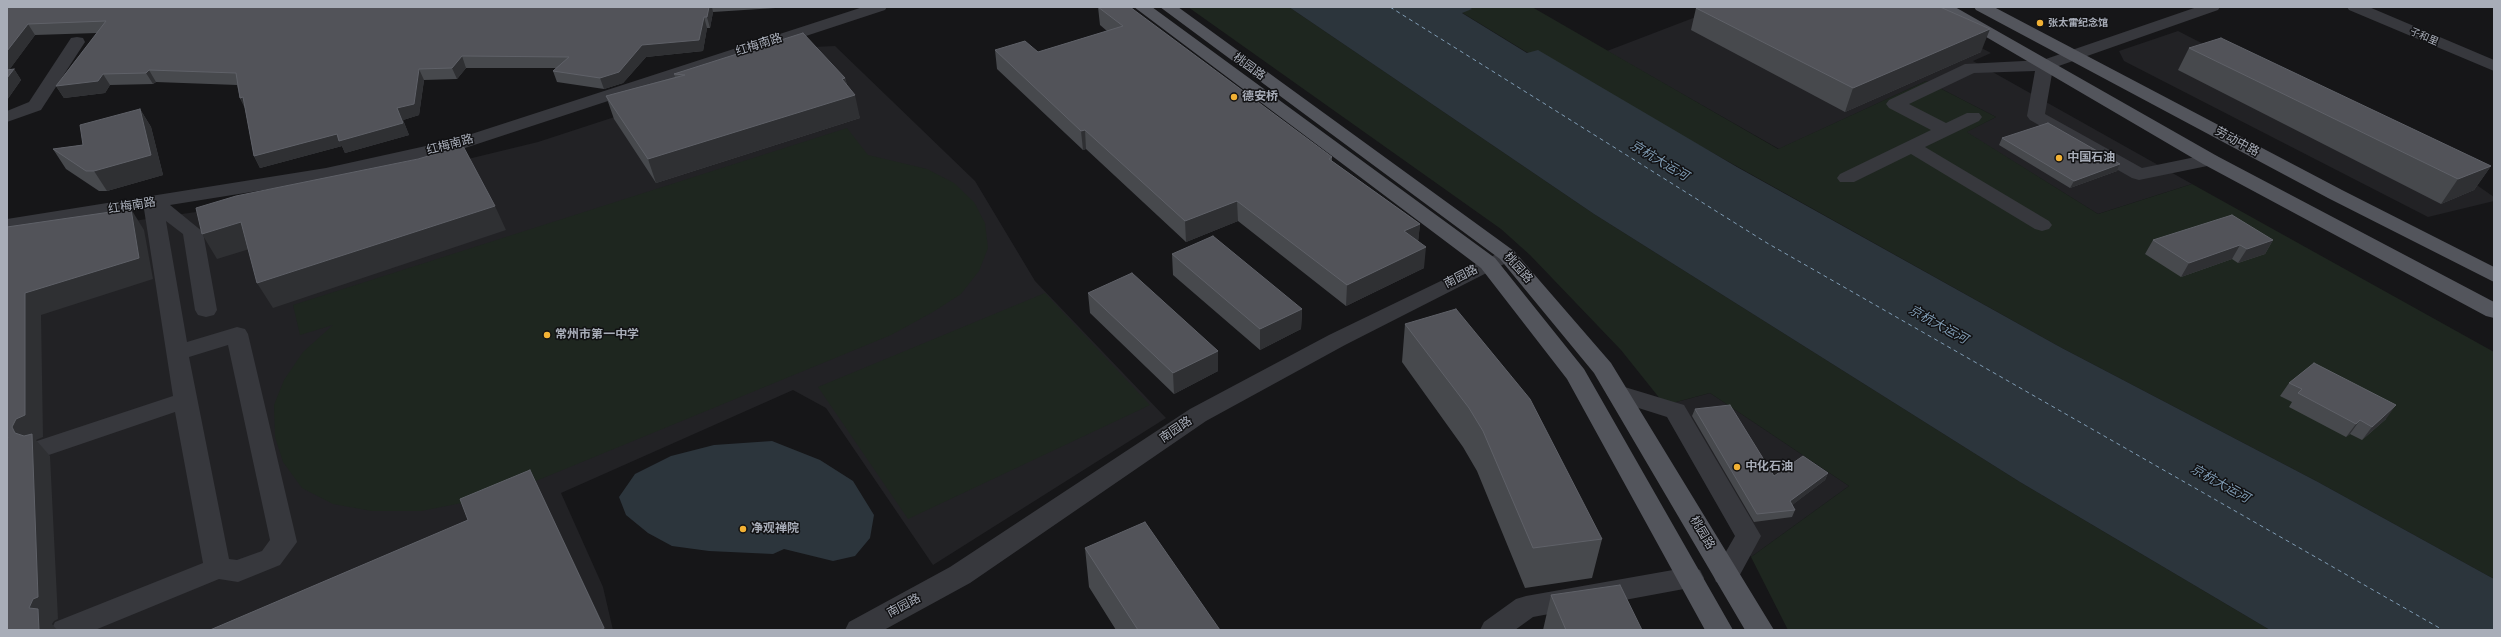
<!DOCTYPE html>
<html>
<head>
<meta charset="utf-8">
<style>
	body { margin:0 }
	#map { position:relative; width:2501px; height:637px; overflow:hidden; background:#161618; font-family:"Space Grotesk",sans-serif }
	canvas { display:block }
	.frame { position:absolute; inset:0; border:8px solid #a8adb8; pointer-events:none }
</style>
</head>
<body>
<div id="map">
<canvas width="2501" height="637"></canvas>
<div class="frame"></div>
</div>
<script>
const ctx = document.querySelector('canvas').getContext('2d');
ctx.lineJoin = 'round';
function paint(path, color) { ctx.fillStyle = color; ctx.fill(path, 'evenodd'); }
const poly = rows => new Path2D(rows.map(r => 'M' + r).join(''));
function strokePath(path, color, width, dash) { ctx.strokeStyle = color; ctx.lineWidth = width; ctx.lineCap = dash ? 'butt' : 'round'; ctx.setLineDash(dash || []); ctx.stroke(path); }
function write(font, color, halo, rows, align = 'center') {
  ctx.font = font + ' "Space Grotesk","Noto Sans SC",sans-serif'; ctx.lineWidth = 3; ctx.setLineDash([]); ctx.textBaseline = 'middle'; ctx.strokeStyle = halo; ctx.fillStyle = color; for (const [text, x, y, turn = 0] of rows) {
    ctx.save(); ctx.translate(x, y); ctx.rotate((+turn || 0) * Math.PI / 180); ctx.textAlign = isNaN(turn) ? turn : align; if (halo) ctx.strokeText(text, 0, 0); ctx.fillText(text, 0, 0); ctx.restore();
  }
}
paint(poly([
	[1722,7,1903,7,1991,53,1973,61,2192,184,2098,214,1966,132,1996,117,1926,81,1779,149,1607,51],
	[2178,31,2468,179,2494,197,2494,201,2428,217,2124,61,2119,51],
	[835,46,975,181,1035,281,1166,418,933,565,826,408,793,390,561,493,603,587,613,630,7,630,7,239,245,205,402,175,538,142,639,109,813,47],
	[1710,393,1849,486,1751,557,1665,405]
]), '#222225');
paint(poly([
	[1188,7,1289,7,1594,214,2020,482,2270,630,1788,630,1751,557,1849,486,1710,393,1665,405,1621,350,1530,255,1501,229],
	[1469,7,1532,7,1778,149,1926,81,1996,117,1967,132,2098,214,2192,184,2494,352,2494,579,2318,482,2060,347,1645,115,1528,53,1461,12,1471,9],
	[847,128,868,155,927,169,954,183,974,202,985,223,988,248,979,271,961,294,933,312,891,335,531,483,472,501,421,511,372,511,333,504,302,488,283,462,275,437,274,405,284,380,303,352,333,325,300,335,293,305],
	[1045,293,1150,405,908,519,818,387]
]), '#1e261f');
paint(poly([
	[1289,7,1469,7,1472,9,1462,13,1527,53,1538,50,1737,167,2060,347,2318,482,2494,579,2494,630,2270,630,2020,482,1594,214],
	[772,441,820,460,853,481,874,515,870,538,855,556,833,561,784,549,773,554,709,551,672,546,648,533,626,515,619,497,635,474,671,456,714,445]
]), '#2c353c');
strokePath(poly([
	[1390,7,1767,243,2443,630]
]), '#7f9bb3', 1, [4, 3.5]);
paint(poly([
	[863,7,887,7,885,10,465,148,326,180,170,205,203,232,217,310,214,315,206,317,198,315,195,310,183,234,166,221,187,342,237,327,245,329,248,334,297,542,280,565,248,578,238,582,219,579,95,630,51,630,55,622,203,563,175,412,43,457,34,454,31,448,34,442,173,396,144,209,7,231,7,219,326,168,453,140,863,7],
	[228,345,270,540,262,551,237,560,229,559,189,357,228,345],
	[2197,7,2220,7,2218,10,2053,68,2045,114,2142,168,2210,154,2217,156,2219,160,2217,164,2139,180,2132,178,2030,120,2027,116,2035,71,1974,73,1909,104,1946,123,1967,113,1979,113,1982,117,1979,121,1925,147,2049,221,2052,225,2049,229,2042,231,2035,229,1911,154,1854,182,1840,182,1837,178,1840,174,1931,130,1889,108,1886,104,1889,100,1965,64,2043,60,2197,7],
	[2347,7,2369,7,2494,60,2494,71,2349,10,2347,7],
	[77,37,83,38,85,42,41,110,7,122,7,111,29,102,71,38,77,37],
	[1507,249,1514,251,1517,255,1514,259,1345,345,1206,421,970,583,884,630,845,630,849,622,950,567,1190,409,1329,335,1507,249],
	[1618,385,1684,405,1761,536,1736,582,1726,585,1716,582,1713,574,1735,536,1667,417,1610,399,1606,393,1610,387,1618,385],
	[1690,567,1700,570,1704,578,1700,586,1533,617,1515,630,1480,630,1484,622,1516,599,1526,596,1690,567]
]), '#37383d');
paint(poly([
	[1134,7,1152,7,1495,258,1584,369,1733,630,1705,630,1567,379,1481,268,1134,7],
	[1160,7,1178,7,1514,251,1611,363,1774,630,1745,630,1594,373,1500,259,1160,7],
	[1935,7,1955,7,2217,156,2494,302,2494,318,2486,316,2203,164,1935,7],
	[1974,7,1994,7,2342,190,2494,267,2494,282,2328,198,1976,10,1974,7]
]), '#53555c');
paint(poly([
	[7,7,791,7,713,12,710,28,707,28,703,51,646,57,623,83,604,89,557,82,553,71,556,68,466,68,457,79,424,80,419,115,403,120,409,135,345,153,342,146,260,168,254,156,245,108,240,98,237,85,156,82,153,84,110,85,105,93,64,98,56,86,97,33,35,35,9,70,14,69,21,80,7,100],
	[1098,7,1332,157,1332,161,1420,224,1418,241,1424,268,1346,306,1238,221,1186,242,1086,149,1083,150,997,69,995,50,1038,52,1107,31,1100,25],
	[1696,8,1981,52,1845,112,1691,30],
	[2189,48,2491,166,2474,190,2441,204,2178,70],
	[674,74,845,78,847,85,860,118,656,183,614,119,606,96,675,77],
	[140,109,151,127,163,175,107,191,99,191,66,169,53,149,83,145],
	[2002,138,2120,164,2117,171,2070,188,1999,145],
	[2153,240,2273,240,2265,254,2238,263,2232,259,2181,277,2145,254],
	[1172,254,1302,309,1301,329,1260,350,1173,275],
	[1088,293,1218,351,1218,371,1174,394,1090,313],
	[1405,324,1602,539,1592,578,1525,588,1477,471,1463,447,1402,362],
	[2289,383,2386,419,2362,440,2350,434,2346,437,2289,407,2292,402,2280,396],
	[1695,409,1774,476,1828,473,1825,480,1792,505,1795,510,1792,517,1754,522,1692,416],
	[1085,548,1220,630,1116,630,1089,587],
	[1551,595,1642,630,1543,630]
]), '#47494d');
paint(poly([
	[709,7,712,7,713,12,710,28,707,17],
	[704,17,707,28,703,51,646,57,623,83,604,89,600,78,642,45],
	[28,24,35,35,7,73,7,51],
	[1990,29,1981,52,1845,112,1853,88],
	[462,56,466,68,457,79,452,68],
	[14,69,21,80,7,100,7,78],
	[419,69,424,80,419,115,403,120,409,135,345,153,342,146,260,168,254,156,337,134,397,108],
	[149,70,156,82,153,84,146,73],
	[103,74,110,85,105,93,64,98,56,86],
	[845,78,850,96,855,95,860,118,656,183,648,159],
	[243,97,246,110,240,98],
	[140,109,151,127,163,175,107,191,94,171],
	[1085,130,1086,149,1083,150,1081,131],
	[2120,164,2117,171,2070,188,2074,181],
	[2491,166,2474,190,2441,204,2458,179],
	[1237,201,1238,221,1186,242,1185,221],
	[495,206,506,230,273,308,257,283],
	[131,209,144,230,153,279,41,315,43,437,36,440,50,456,58,619,54,621,52,624,57,630,39,630,29,608,15,433,12,427,25,293],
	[241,222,256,247,217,259,202,234],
	[1420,224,1418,244,1404,231],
	[2273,240,2265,254,2238,263,2247,249],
	[2240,245,2232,259,2181,277,2189,263],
	[1426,247,1424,268,1346,306,1347,285],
	[1302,309,1301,329,1260,350,1260,329],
	[1218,351,1218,371,1174,394,1173,373],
	[2396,405,2386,419,2362,440,2372,427],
	[2360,420,2350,434,2346,437,2356,424],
	[530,470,541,492,606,630,600,630],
	[1828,473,1825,480,1787,509,1790,501]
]), '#2f3033');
const building = poly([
	[7,7,709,7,707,17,704,17,699,40,642,45,619,72,600,78,553,71,569,57,462,56,452,68,419,69,414,104,397,108,403,123,339,141,337,134,254,156,243,97,240,98,236,73,149,70,146,73,103,74,98,81,56,86,106,21,28,24,7,51,7,7],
	[1098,7,1130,7,1332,157,1329,159,1420,224,1404,231,1426,247,1347,285,1237,201,1185,221,1085,130,1081,131,995,50,1025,41,1038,52,1123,26,1098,7],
	[1698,7,1940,7,1990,29,1853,88,1696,8,1698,7],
	[803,33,845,78,842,79,855,95,648,159,606,96,685,75,674,74,803,33],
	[2221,38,2491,166,2458,179,2189,48,2221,38],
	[14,69,7,78,7,70,14,69],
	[140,109,151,155,94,171,86,171,53,149,83,145,80,125,140,109],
	[2048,123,2120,164,2074,181,2002,138,2048,123],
	[463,146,495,206,257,283,241,222,202,234,196,208,236,196,418,159,463,146],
	[131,209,139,258,25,293,25,415,16,419,12,427,15,433,24,436,32,434,38,597,33,599,29,608,38,609,39,630,7,630,7,439,8,438,7,436,7,227,131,209],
	[2232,215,2273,240,2247,249,2240,245,2189,263,2153,240,2232,215],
	[1213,236,1302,309,1260,329,1172,254,1213,236],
	[1132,273,1218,351,1173,373,1088,293,1132,273],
	[1456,309,1530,399,1602,539,1533,548,1483,431,1469,408,1405,324,1456,309],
	[2314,363,2396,405,2372,427,2360,420,2356,424,2298,393,2302,389,2289,383,2314,363],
	[1730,405,1774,476,1803,456,1828,473,1790,501,1795,510,1757,514,1695,409,1730,405],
	[530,470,604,628,600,630,210,630,468,520,460,499,530,470],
	[1145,522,1220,630,1138,630,1085,548,1145,522],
	[1620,585,1642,630,1566,630,1551,595,1620,585]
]);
paint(building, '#525359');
strokePath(building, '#5f6168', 1);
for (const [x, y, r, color] of [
	[2040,23,4,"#f2b134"],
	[1234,97,4,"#f2b134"],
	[2059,158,4,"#f2b134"],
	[547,335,4,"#f2b134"],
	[1737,467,4,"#f2b134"],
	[743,529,4,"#f2b134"]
]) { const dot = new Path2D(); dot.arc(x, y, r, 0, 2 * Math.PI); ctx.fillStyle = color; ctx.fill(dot); strokePath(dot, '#111113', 1.5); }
write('bold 10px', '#a8adb8', '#111113', [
	["张太雷纪念馆",2048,23]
], 'left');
write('10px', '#a8adb8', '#111113', [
	["子和里",2424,37,23]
]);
write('12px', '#a8adb8', '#111113', [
	["红梅南路",759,45,-18],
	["桃园路",1249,67,36],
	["劳动中路",2237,142,28],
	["红梅南路",450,145,-15],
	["红梅南路",132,206,-9],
	["桃园路",1518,268,48],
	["南园路",1461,277,-27],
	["南园路",1176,430,-34],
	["桃园路",1702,533,59],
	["南园路",904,606,-28]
]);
write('bold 12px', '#a8adb8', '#111113', [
	["德安桥",1242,97],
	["中国石油",2067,158],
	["常州市第一中学",555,335],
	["中化石油",1745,467],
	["净观禅院",751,529]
], 'left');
write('italic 13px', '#7f9bb3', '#111113', [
	["京杭大运河",1659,161,31],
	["京杭大运河",1938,325,29],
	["京杭大运河",2220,484,29]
]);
</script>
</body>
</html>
